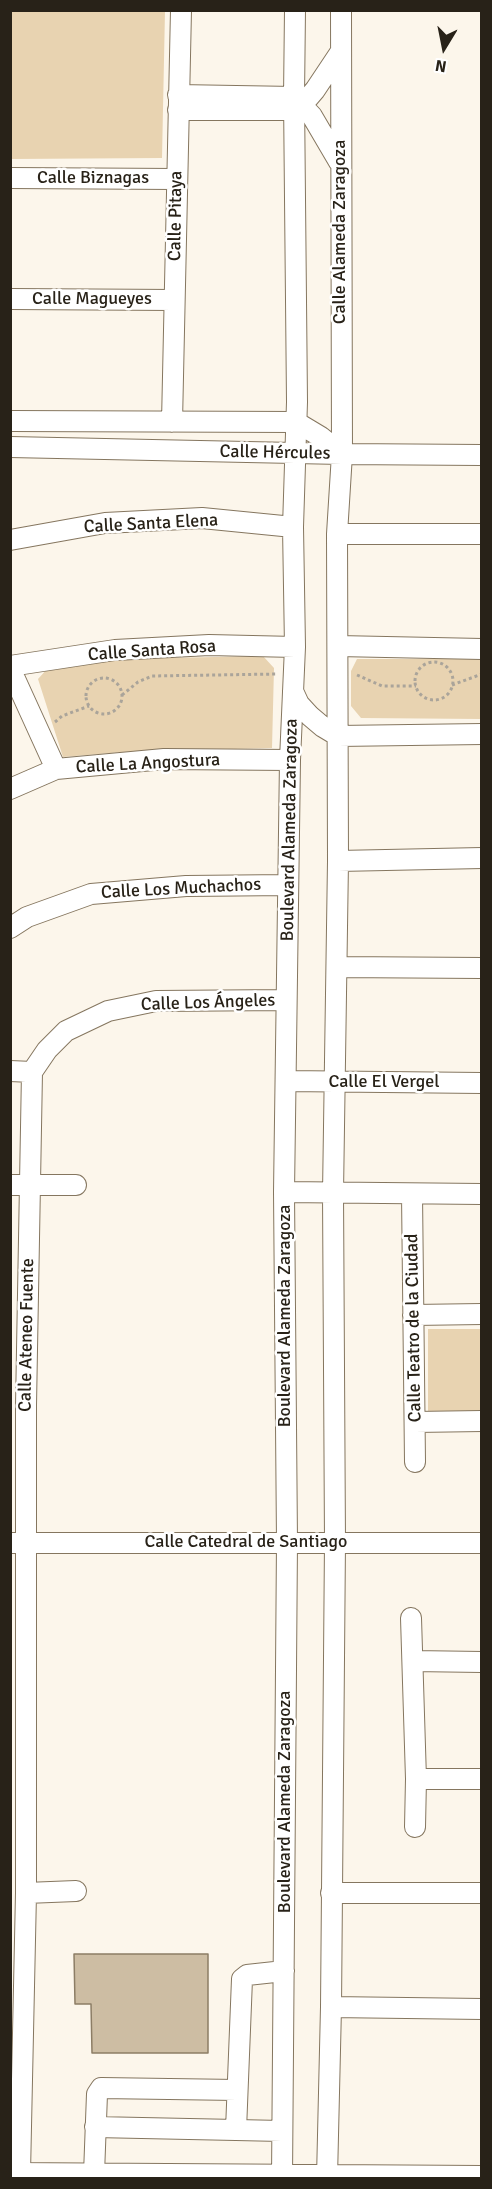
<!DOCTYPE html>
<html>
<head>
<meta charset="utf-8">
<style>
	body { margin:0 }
	#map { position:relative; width:492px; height:2189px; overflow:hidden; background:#fcf6eb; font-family:Signika,sans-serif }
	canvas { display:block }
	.frame { position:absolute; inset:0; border:12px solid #282218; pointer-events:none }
	.north { position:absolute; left:414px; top:18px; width:60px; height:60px; -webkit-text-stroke:4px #fff; paint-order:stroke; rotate:190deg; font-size:16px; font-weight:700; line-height:24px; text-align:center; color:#282218 }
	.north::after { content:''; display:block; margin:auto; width:21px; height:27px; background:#282218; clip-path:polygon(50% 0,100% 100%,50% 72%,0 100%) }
</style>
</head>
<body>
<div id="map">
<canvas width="492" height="2189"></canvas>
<div class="frame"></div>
<div class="north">N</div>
</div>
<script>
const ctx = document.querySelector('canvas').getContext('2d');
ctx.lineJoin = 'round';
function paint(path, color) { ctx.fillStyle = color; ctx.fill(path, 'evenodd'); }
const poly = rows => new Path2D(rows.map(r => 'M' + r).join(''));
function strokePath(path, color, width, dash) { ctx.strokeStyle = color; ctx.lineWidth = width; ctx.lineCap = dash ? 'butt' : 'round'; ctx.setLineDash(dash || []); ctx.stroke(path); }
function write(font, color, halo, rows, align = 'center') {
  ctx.font = font + ' Signika,sans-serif'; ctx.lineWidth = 5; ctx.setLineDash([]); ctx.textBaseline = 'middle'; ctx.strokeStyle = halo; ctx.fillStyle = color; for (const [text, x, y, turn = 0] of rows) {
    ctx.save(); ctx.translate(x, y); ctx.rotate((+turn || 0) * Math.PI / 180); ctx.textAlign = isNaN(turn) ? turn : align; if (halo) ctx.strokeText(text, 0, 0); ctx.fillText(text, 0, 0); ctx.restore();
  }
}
paint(poly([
	[10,11,165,11,162,158,11,159],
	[263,656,274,668,272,748,123,752,63,757,38,679,48,668,69,660],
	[357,659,481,659,481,719,361,718,351,706,351,671],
	[428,1329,481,1329,481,1413,428,1412]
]), '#e8d3b1');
const building = poly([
	[74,1954,208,1954,208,2053,92,2053,91,2004,75,2004,74,1954]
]);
paint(building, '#cdbda3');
strokePath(building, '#8c7d65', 1.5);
const minor = poly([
	[178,95,294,97,312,116,339,162],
	[178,110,294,110,303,104,315,90,341,51],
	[10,178,176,179],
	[10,299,174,300],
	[10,421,296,422,321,437,342,454],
	[172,422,181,10],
	[10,447,342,454,482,455],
	[337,534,482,534],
	[10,540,105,523,202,518,293,527],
	[338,646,482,649],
	[10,666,115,650,209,645,295,647],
	[10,668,56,769],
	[293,691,299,704,310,716,323,727,338,736,482,734],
	[10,789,56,769,164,759,290,760],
	[338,861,482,858],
	[10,928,27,917,91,894,186,886,288,885],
	[337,967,482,968],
	[10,1071,32,1072],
	[32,1072,47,1050,66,1031,108,1011,156,1001,286,1000],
	[286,1081,482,1083],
	[10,1185,76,1185],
	[284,1192,482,1194],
	[412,1194,415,1462],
	[413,1315,482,1314],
	[415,1422,482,1421],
	[10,1543,482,1543],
	[411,1618,416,1779,415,1827],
	[413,1661,482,1662],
	[416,1779,482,1779],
	[26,1893,76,1891],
	[331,1893,482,1893],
	[331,2007,482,2009],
	[95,2127,236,2130],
	[282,2131,236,2130,242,1979,247,1975,284,1971],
	[10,2173,482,2176],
	[20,2173,26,1893,26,1405,32,1072],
	[94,2174,97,2094,101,2088,237,2090],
	[282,2178,287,1542,284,1192,290,760,295,647,293,527,297,402,294,97,295,10],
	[327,2178,331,2007,335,1542,333,1193,338,861,337,534,342,454,341,10]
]);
strokePath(minor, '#85765f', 22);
strokePath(poly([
	'415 681a19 19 0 1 1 38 0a19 19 0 1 1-38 0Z',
	[357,675,382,686,416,686],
	'86 696a18 18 0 1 1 36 0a18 18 0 1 1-36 0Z',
	[452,685,482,674],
	[122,695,138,682,152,676,277,674],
	[55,722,62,716,89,706]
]), '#aaa49a', 3, [3, 3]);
strokePath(minor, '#fff', 20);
write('18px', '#282218', '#fff', [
	["Calle Biznagas",93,178],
	["Calle Pitaya",176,216,-89],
	["Calle Alameda Zaragoza",340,232,-90],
	["Calle Magueyes",92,299],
	["Calle Hércules",275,453,1],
	["Calle Santa Elena",151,524,-3],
	["Calle Santa Rosa",152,651,-4],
	["Calle La Angostura",148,764,-3],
	["Boulevard Alameda Zaragoza",290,830,-89],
	["Calle Los Muchachos",181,889,-3],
	["Calle Los Ángeles",208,1003,-2],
	["Calle El Vergel",384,1082],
	["Boulevard Alameda Zaragoza",285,1316,-90],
	["Calle Teatro de la Ciudad",414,1328,-91],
	["Calle Ateneo Fuente",27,1335,-89],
	["Calle Catedral de Santiago",246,1542],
	["Boulevard Alameda Zaragoza",285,1802,-90]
]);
</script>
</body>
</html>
